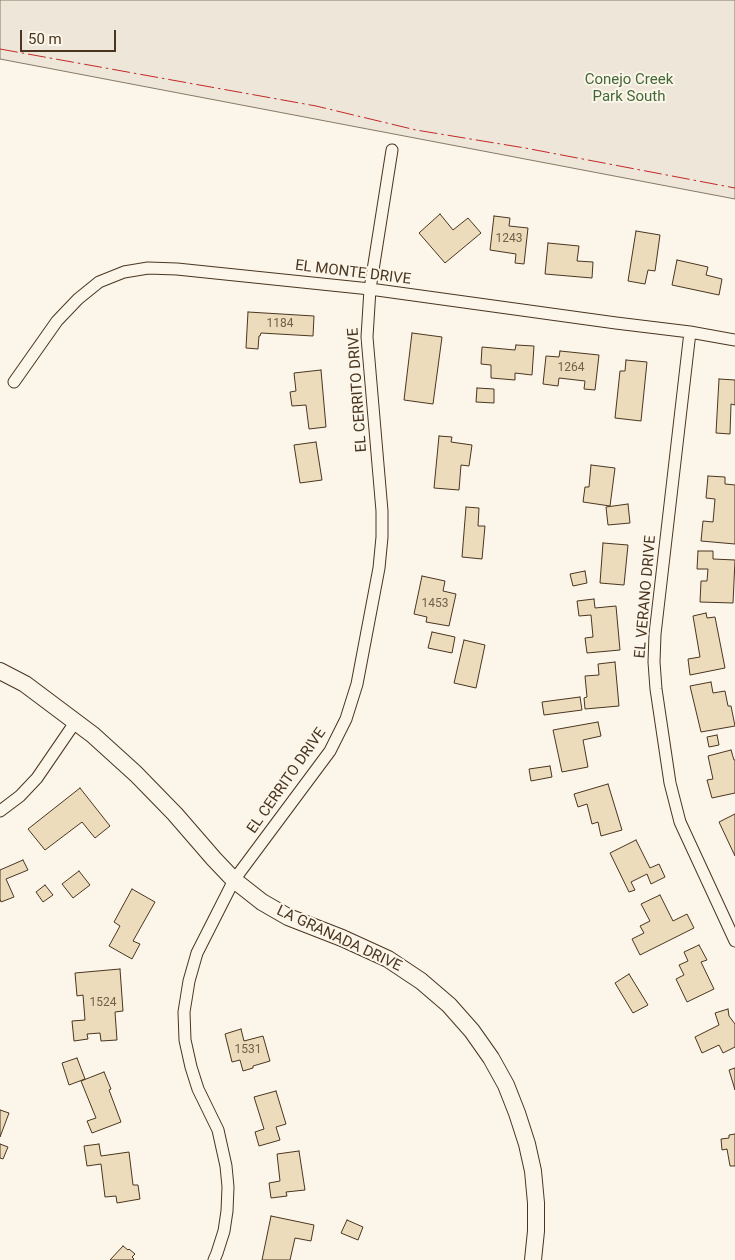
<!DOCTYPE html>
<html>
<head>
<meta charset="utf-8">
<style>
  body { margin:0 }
  #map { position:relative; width:735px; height:1260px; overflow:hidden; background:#fbf6e9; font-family:Roboto,sans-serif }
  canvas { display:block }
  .scale { position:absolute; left:20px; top:30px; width:96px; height:22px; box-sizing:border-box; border:2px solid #4a3520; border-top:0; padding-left:6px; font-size:15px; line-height:18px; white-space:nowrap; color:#4a3520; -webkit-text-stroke:4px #fbf6e9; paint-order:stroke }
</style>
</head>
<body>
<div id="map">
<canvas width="735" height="1260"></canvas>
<div class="scale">50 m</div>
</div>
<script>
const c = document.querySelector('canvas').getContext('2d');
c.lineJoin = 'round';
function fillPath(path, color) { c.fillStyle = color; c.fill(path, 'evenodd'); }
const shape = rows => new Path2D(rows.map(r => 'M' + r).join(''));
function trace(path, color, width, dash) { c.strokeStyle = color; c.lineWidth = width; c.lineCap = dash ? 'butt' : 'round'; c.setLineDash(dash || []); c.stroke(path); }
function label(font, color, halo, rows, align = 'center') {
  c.font = font + ' Roboto,sans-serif'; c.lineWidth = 4; c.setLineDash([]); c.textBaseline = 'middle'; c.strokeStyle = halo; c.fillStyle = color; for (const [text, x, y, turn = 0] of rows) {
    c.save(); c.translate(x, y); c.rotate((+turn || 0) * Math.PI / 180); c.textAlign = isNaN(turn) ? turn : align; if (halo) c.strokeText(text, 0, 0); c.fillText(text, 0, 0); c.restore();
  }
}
const green = shape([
  [0,0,735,0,735,199,0,59,0,0]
]);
fillPath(green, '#ede6d9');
trace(green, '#887966', 1);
const building = shape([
  [440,214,453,230,468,218,481,233,445,263,419,233,440,214],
  [494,216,510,218,509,226,528,228,524,264,515,263,516,254,490,250,494,216],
  [636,231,660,235,655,271,648,270,645,284,628,281,636,231],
  [548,243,579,246,577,261,593,262,592,278,545,274,548,243],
  [677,260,708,267,706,275,722,279,719,295,672,285,677,260],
  [248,312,314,316,313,336,261,333,260,336,259,336,258,349,246,348,248,312],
  [412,333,442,337,433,404,404,400,412,333],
  [516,345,534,346,532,375,515,373,515,380,491,378,491,365,481,364,482,347,515,350,516,345],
  [560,351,599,355,595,390,584,389,585,381,559,378,558,386,543,384,546,356,559,357,560,351],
  [626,360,647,362,641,421,615,418,620,371,625,371,626,360],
  [321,370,326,427,309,429,306,405,292,406,290,392,296,391,294,373,321,370],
  [719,379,735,380,735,405,731,404,730,434,716,433,719,379],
  [477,388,494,389,494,403,476,402,477,388],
  [439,436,452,437,451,442,472,445,469,466,461,465,459,490,434,488,439,436],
  [316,442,322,480,300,483,294,445,316,442],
  [591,465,615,468,610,506,583,502,585,487,589,487,591,465],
  [708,476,725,477,725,484,735,485,735,544,701,541,703,521,713,522,715,499,706,498,708,476],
  [628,504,630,523,608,525,606,507,628,504],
  [466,507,479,508,478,526,485,526,482,559,462,557,466,507],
  [603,543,628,545,624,585,600,583,603,543],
  [698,551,713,551,713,559,735,560,733,603,700,602,701,581,707,581,708,569,697,569,698,551],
  [585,571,587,583,573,586,570,574,585,571],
  [422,576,445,581,443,591,456,594,449,626,426,622,427,617,414,614,422,576],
  [594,599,595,608,616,606,620,650,587,653,585,638,593,637,591,615,579,616,577,601,594,599],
  [706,613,707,618,715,617,725,668,690,675,688,659,700,657,693,616,706,613],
  [432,632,455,637,452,653,428,648,432,632],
  [464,640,485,645,476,688,454,683,464,640],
  [615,662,619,706,585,709,584,698,587,697,585,676,599,675,598,664,615,662],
  [711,682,713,693,725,691,728,706,731,706,735,726,701,732,690,686,711,682],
  [580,697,582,710,544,715,542,702,580,697],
  [598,722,601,736,583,740,588,767,562,772,553,730,598,722],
  [717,735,719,745,709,747,707,737,717,735],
  [731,750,734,760,735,760,735,793,712,798,707,780,713,779,708,756,731,750],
  [550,766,552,777,531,781,529,769,550,766],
  [608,784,622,830,601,836,598,822,592,824,587,804,578,807,574,794,608,784],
  [80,788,110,826,95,838,82,822,45,850,28,829,80,788],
  [735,814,735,856,719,822,735,814],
  [636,840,650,868,659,864,665,877,651,884,647,874,631,882,635,890,629,892,610,853,636,840],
  [23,860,28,870,6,879,14,897,1,902,0,899,0,870,23,860],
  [79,871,90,885,73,898,62,884,79,871],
  [45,885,53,895,43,902,36,892,45,885],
  [132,889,155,902,133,941,140,944,132,959,109,946,120,926,114,922,132,889],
  [660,895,673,921,687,914,694,928,640,955,632,939,644,933,640,926,650,921,641,904,660,895],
  [699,945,707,960,701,962,714,989,687,1002,676,979,684,975,679,965,688,961,684,952,699,945],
  [120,969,123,1011,115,1012,117,1040,101,1041,100,1033,87,1034,88,1039,74,1041,72,1021,85,1020,83,995,77,996,75,973,120,969],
  [629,974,648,1005,633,1013,615,983,629,974],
  [728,1009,729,1016,735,1024,735,1047,723,1053,719,1045,702,1053,695,1037,719,1025,715,1013,728,1009],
  [241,1029,244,1041,263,1036,270,1061,253,1066,253,1068,243,1071,240,1060,232,1062,225,1034,241,1029],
  [77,1058,85,1079,69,1085,62,1063,77,1058],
  [735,1068,735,1090,729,1070,735,1068],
  [104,1072,111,1089,109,1090,121,1122,92,1133,87,1121,96,1118,81,1081,104,1072],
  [276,1091,286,1124,276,1127,280,1140,259,1146,255,1132,264,1129,254,1097,276,1091],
  [0,1110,9,1113,0,1137,0,1110],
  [735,1134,735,1166,730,1166,727,1149,722,1150,721,1139,729,1138,729,1135,735,1134],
  [0,1144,8,1147,3,1159,0,1158,0,1144],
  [99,1144,101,1156,129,1152,133,1185,138,1185,140,1199,117,1203,116,1196,105,1197,101,1164,87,1166,84,1146,99,1144],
  [299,1151,305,1190,286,1192,287,1196,271,1198,269,1183,280,1181,277,1154,299,1151],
  [271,1216,314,1225,311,1241,295,1238,290,1260,262,1260,271,1216],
  [347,1220,363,1227,358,1240,341,1233,347,1220],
  [123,1246,128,1250,129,1249,135,1254,132,1257,134,1259,133,1260,110,1260,123,1246]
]);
fillPath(building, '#ecdcbc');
trace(building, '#4a3520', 1);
const street = shape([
  [690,332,655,634,654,662,656,689,670,783,680,822,735,941],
  [14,382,57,321,78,299,99,282,124,272,148,268,177,269,370,289,616,323,690,332,735,340],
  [0,811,20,796,37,778,76,721],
  [214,1260,217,1253,224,1231,227,1211,228,1187,226,1166,218,1130,198,1089,191,1067,185,1040,184,1012,189,981,197,953,234,880,330,751,346,719,357,684,379,568,382,537,382,511,367,337,370,289,392,150]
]);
const secondary = shape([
  [0,671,25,684,93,735,136,774,175,814,214,859,234,880,262,902,288,917,342,938,388,959,421,981,449,1005,472,1031,491,1058,506,1085,517,1113,527,1144,533,1171,536,1203,536,1231,533,1260]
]);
trace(street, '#4a3520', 13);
trace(secondary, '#4a3520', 18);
trace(street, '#fbf6e9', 11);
trace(secondary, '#fbf6e9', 16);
trace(shape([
  [0,49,316,106,416,130,525,148,735,188]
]), '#c62828', 1, [18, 4, 2.5, 4]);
label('12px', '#725f47', null, [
  ["1243",509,239],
  ["1184",280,324],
  ["1264",571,368],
  ["1453",435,604],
  ["1524",103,1003],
  ["1531",248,1050]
]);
label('15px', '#436837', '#fbf6e9', [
  ["Conejo Creek",629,80],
  ["Park South",629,97]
]);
label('15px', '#4a3520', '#fbf6e9', [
  ["EL MONTE DRIVE",353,273,7],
  ["EL CERRITO DRIVE",358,390,-94],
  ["EL VERANO DRIVE",646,597,-85],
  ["EL CERRITO DRIVE",287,781,-55],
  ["LA GRANADA DRIVE",339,939,25]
]);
</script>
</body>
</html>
